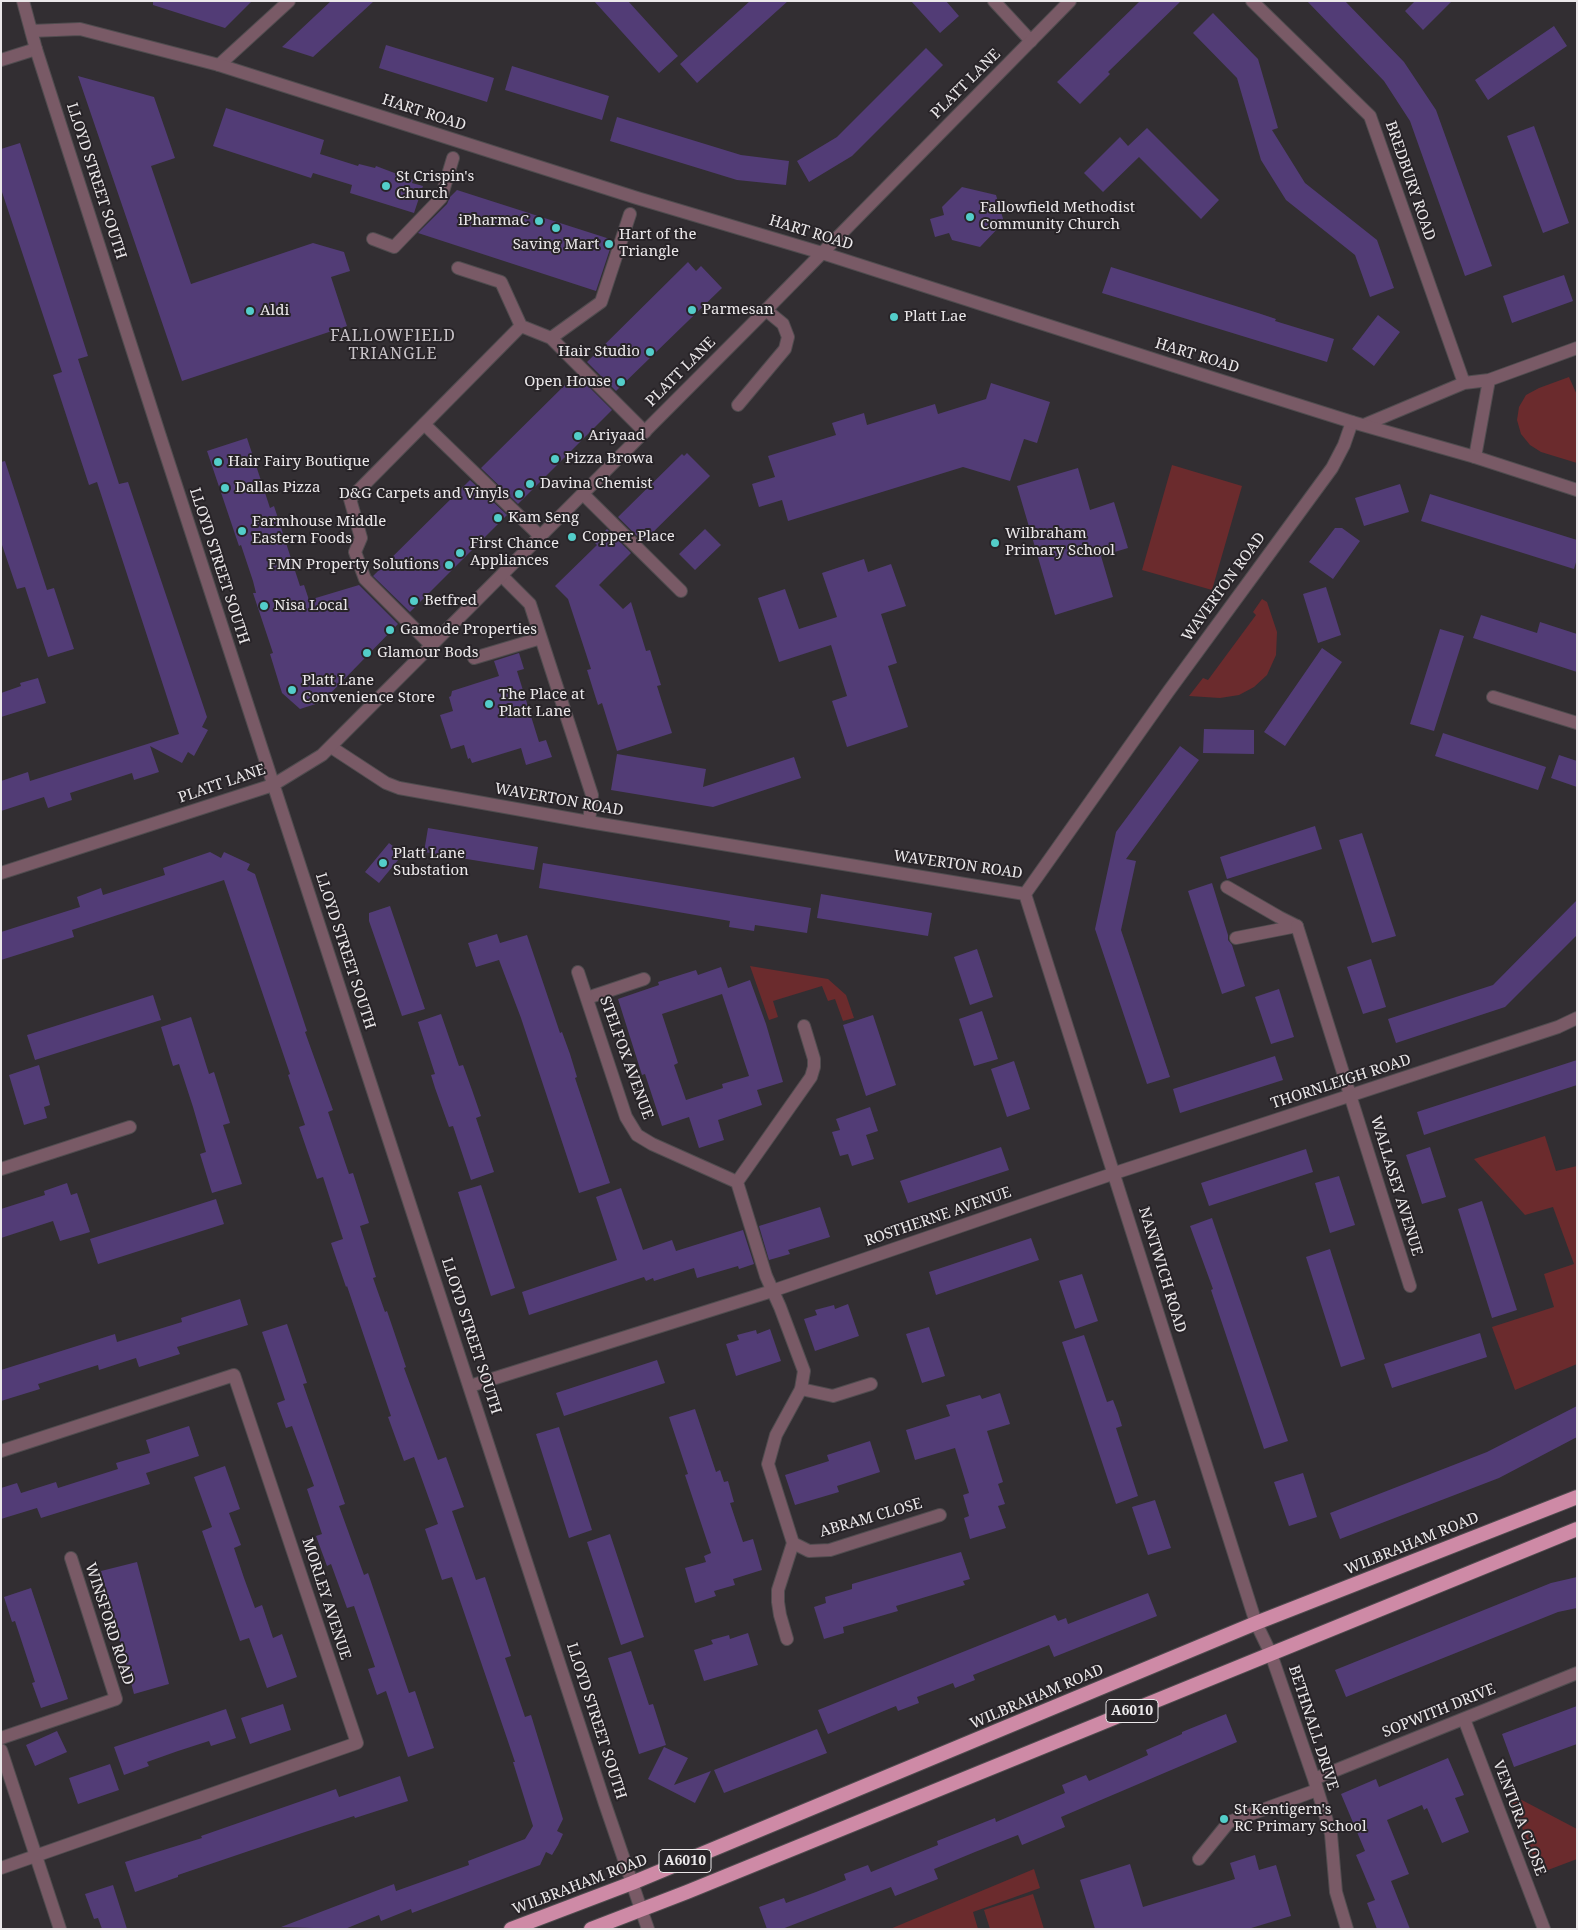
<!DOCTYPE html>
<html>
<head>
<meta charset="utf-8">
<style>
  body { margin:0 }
  #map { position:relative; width:1578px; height:1930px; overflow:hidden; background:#322e32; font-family:"Noto Serif",serif }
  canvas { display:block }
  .frame { position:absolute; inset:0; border:2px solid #ebe8ea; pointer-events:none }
</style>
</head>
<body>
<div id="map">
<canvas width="1578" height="1930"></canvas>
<div class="frame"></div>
</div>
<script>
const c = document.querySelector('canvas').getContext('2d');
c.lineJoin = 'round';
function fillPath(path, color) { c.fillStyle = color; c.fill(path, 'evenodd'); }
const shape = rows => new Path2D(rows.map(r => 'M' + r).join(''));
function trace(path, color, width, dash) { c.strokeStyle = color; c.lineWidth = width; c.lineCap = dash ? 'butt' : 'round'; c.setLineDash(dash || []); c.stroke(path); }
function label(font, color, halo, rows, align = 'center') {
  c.font = font + ' "Noto Serif",serif'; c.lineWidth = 4; c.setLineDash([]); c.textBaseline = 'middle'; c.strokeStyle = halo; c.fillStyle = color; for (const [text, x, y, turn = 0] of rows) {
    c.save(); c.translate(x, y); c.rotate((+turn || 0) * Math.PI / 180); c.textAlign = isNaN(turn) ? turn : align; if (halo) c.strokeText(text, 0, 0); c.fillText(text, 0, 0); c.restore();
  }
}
fillPath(shape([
  [1569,377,1577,395,1577,463,1541,452,1530,445,1521,434,1517,420,1519,407,1526,395,1539,388],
  [1172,465,1242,486,1212,590,1142,570],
  [1262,599,1267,602,1277,632,1276,655,1267,675,1254,687,1239,695,1220,698,1189,696,1203,678,1208,680,1256,615,1253,612],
  [750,966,828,979,846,995,854,1018,843,1021,835,999,828,1001,822,986,773,1001,778,1017,769,1020],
  [1545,1136,1556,1171,1577,1166,1577,1364,1515,1390,1492,1327,1554,1307,1544,1274,1574,1264,1553,1207,1525,1215,1474,1159],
  [1518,1798,1577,1829,1577,1859,1540,1873,1511,1800],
  [1034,1869,1040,1888,973,1912,978,1929,890,1929],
  [1033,1894,1044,1929,990,1929,984,1910]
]), '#6b2b2d');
fillPath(shape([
  [153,1,252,1,225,28,153,5],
  [331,1,374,1,313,57,282,47],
  [594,1,628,1,678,56,659,73],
  [750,1,788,1,697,83,680,64],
  [911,1,946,1,959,16,940,33],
  [1140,1,1181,1,1108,72,1110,74,1080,104,1057,82],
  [1307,1,1345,1,1404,62,1436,110,1492,266,1465,276,1410,121,1384,81],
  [1415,1,1452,1,1423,30,1405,11],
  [1213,13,1258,59,1278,128,1272,130,1305,183,1377,240,1394,288,1370,297,1355,255,1286,200,1261,160,1237,78,1193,33],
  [1554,26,1567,46,1488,100,1475,80],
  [386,45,494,78,487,102,379,68],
  [926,48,943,65,852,156,809,182,797,161,837,137],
  [512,66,609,96,602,120,505,90],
  [78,76,154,97,175,158,151,166,191,284,313,243,344,252,350,271,331,277,347,326,182,381],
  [226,108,324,140,320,154,358,166,359,164,375,168,376,166,413,180,412,183,423,186,414,213,350,193,352,185,313,173,311,178,213,146],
  [617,117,741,155,789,161,786,185,737,180,610,141],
  [1534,126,1569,223,1543,233,1507,136],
  [1147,128,1219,200,1201,219,1139,157,1103,192,1084,173,1120,137,1128,146],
  [20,143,88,356,78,359,119,484,128,482,207,717,202,727,208,730,194,756,188,752,182,763,150,746,159,772,134,780,132,773,70,793,72,800,48,808,44,797,1,811,1,781,28,772,30,781,179,734,97,482,89,485,53,375,62,372,1,189,1,149],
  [962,187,996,195,1004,222,980,247,952,240,949,233,935,237,930,219,944,215,942,207],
  [457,190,613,240,596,291,418,233,447,204,450,197],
  [688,262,696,271,701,266,722,288,616,391,587,362],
  [1111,267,1258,313,1276,319,1275,321,1334,339,1327,362,1102,293],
  [1564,275,1573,301,1512,323,1503,296],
  [1378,315,1400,332,1374,366,1352,349],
  [576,374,612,410,518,504,481,468],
  [991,383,1050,402,1037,443,1024,439,1010,481,963,467,788,521,782,500,759,507,752,484,775,477,768,456,836,435,832,423,864,413,867,425,935,404,938,414,986,399],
  [247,438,270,508,274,506,300,586,304,585,309,600,359,585,398,624,322,702,300,709,282,693,270,654,273,653,253,593,256,593,253,581,241,545,239,546,207,451],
  [687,453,710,476,643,542,618,517,682,454,684,456],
  [5,461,47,590,54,588,74,649,48,657,25,587,17,589,1,542,1,462],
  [1078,468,1090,510,1114,502,1128,548,1101,556,1113,597,1055,615,1017,486],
  [470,480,507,515,410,612,373,576],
  [1400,484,1409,512,1364,526,1355,498],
  [1430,494,1577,540,1577,559,1574,569,1421,521],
  [1335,528,1342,528,1360,541,1333,579,1309,562],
  [607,529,631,553,599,585,623,609,631,602,646,651,650,650,661,685,657,686,672,733,617,751,602,703,598,705,587,670,591,669,568,599,555,586,597,545,594,542],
  [705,529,721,545,695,570,679,554],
  [864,559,868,572,891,564,906,606,881,614,897,663,888,666,908,727,847,747,832,701,847,696,831,645,779,662,758,598,785,589,799,629,837,617,822,573],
  [1326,587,1341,635,1318,643,1303,594],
  [1481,615,1537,633,1540,622,1577,634,1577,672,1473,638],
  [1440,629,1464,636,1434,731,1410,724],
  [1322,648,1342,662,1285,746,1264,732],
  [519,653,524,669,517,671,539,742,546,740,552,757,526,765,521,748,472,763,470,758,468,759,464,745,451,749,440,715,453,711,449,697,451,696,452,691,499,676,494,661],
  [38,678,46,703,1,717,1,693,21,686,20,683],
  [1204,729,1254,730,1254,754,1203,753],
  [1443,733,1546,767,1538,790,1435,756],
  [1180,746,1199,760,1126,859,1136,861,1121,930,1170,1077,1147,1084,1095,929,1116,832],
  [617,754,706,769,703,787,794,757,801,778,713,807,611,790],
  [1559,755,1577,761,1577,787,1551,778],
  [1315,826,1322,849,1227,879,1220,857],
  [428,828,538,847,534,870,424,852],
  [1362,833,1396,936,1372,943,1339,840],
  [389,843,403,854,379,883,365,872],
  [210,852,221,858,224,852,250,864,247,870,255,874,307,1031,305,1032,333,1110,328,1112,349,1174,353,1173,369,1223,360,1226,376,1277,373,1278,385,1312,387,1311,406,1367,404,1368,438,1460,446,1457,464,1507,452,1511,476,1580,485,1577,511,1656,505,1658,525,1717,531,1715,563,1819,557,1831,563,1834,558,1845,552,1855,546,1852,540,1865,412,1913,411,1909,381,1921,379,1915,345,1929,281,1927,394,1884,396,1891,469,1865,468,1861,525,1839,533,1826,513,1762,515,1762,452,1577,442,1580,425,1529,438,1524,414,1457,404,1461,388,1417,391,1416,347,1286,346,1287,331,1243,343,1239,323,1177,317,1179,299,1127,305,1125,288,1075,290,1074,224,880,72,930,74,937,1,960,1,932,80,907,77,897,101,888,103,895,165,875,163,868],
  [543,863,811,908,807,933,755,925,754,931,729,927,730,921,539,888],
  [1212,883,1228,935,1228,940,1232,945,1245,986,1222,994,1188,891],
  [821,894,932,913,928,936,817,918],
  [1577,900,1577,935,1505,1007,1396,1043,1388,1019,1493,985],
  [390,906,425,1009,402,1016,369,921,369,913],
  [497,934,500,943,527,935,557,1024,560,1033,562,1032,570,1054,577,1077,575,1078,610,1183,579,1193,521,1018,499,960,476,967,468,943],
  [977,949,993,997,970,1005,954,957],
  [1371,959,1386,1007,1363,1014,1347,967],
  [721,967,728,988,750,980,766,1024,783,1082,757,1090,762,1105,718,1120,724,1140,699,1148,689,1117,662,1126,645,1074,642,1075,618,999,659,985,658,982,696,970,698,975],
  [722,994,749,1076,722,1084,723,1088,686,1100,674,1065,678,1063,662,1014],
  [1279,989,1294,1037,1271,1044,1255,997],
  [153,995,161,1020,35,1060,27,1035],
  [982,1011,998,1059,974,1066,959,1019],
  [441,1014,459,1066,463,1065,472,1090,481,1116,476,1118,494,1172,471,1180,453,1126,449,1127,435,1088,431,1075,435,1074,418,1022],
  [873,1015,896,1085,866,1096,843,1025],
  [191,1017,209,1074,214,1072,230,1123,223,1125,242,1184,212,1193,200,1154,206,1152,193,1107,179,1064,173,1066,161,1027],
  [1275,1056,1283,1080,1180,1113,1173,1089],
  [1577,1060,1577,1085,1424,1135,1417,1112],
  [1014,1061,1030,1109,1007,1117,991,1069],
  [39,1065,50,1105,44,1107,47,1118,24,1125,9,1075],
  [870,1107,878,1131,866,1135,874,1159,852,1166,848,1154,840,1156,832,1132,840,1130,836,1119],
  [1001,1147,1009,1170,908,1203,900,1181],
  [1430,1147,1446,1197,1422,1204,1406,1155],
  [1306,1149,1313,1172,1209,1206,1201,1183],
  [1339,1176,1355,1225,1330,1233,1315,1183],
  [67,1183,71,1195,77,1193,90,1232,60,1241,53,1221,1,1238,1,1209,45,1195,44,1191],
  [481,1185,515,1288,491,1296,458,1192],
  [621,1188,643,1250,672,1240,676,1251,743,1230,754,1264,739,1269,738,1266,697,1278,694,1268,654,1281,653,1278,646,1281,644,1277,529,1315,522,1292,617,1260,596,1197],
  [216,1199,224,1224,98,1264,90,1239],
  [1482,1201,1517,1310,1492,1318,1458,1209],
  [820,1207,830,1237,788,1250,790,1254,769,1260,759,1226],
  [1212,1218,1288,1441,1264,1449,1211,1290,1213,1289,1190,1226],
  [1031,1238,1039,1260,936,1295,929,1272],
  [1330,1249,1365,1359,1341,1367,1306,1257],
  [1082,1274,1098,1321,1075,1329,1059,1281],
  [240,1299,248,1325,177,1347,180,1354,139,1367,136,1358,99,1370,98,1365,38,1384,40,1389,1,1401,1,1370,115,1334,117,1342,182,1322,181,1318],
  [848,1304,859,1336,815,1351,804,1319,817,1315,815,1310,834,1305,835,1309],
  [287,1324,307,1383,303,1384,345,1504,339,1506,364,1575,368,1573,409,1693,415,1691,434,1748,408,1757,386,1691,377,1695,368,1669,375,1667,354,1606,347,1608,331,1564,327,1566,316,1536,322,1534,307,1489,314,1486,292,1426,286,1428,277,1403,285,1400,262,1332],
  [929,1327,945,1376,922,1383,906,1334],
  [770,1329,781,1361,736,1376,726,1344,739,1340,737,1335,756,1330,757,1334],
  [1480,1333,1487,1357,1392,1388,1384,1364],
  [1084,1335,1107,1402,1113,1400,1118,1413,1122,1426,1116,1428,1138,1496,1116,1504,1062,1342],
  [657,1360,665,1383,564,1416,556,1393],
  [1000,1393,1010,1424,987,1431,1003,1482,998,1484,1005,1504,998,1506,1006,1528,970,1539,964,1518,969,1516,963,1495,969,1493,955,1448,915,1460,906,1430,950,1416,946,1405,980,1395,982,1399],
  [1577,1406,1577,1437,1499,1478,1340,1539,1330,1513,1487,1452],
  [695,1409,716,1472,720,1470,724,1482,728,1481,734,1502,730,1503,743,1542,753,1539,762,1570,733,1579,735,1585,714,1591,716,1596,695,1603,685,1568,706,1562,704,1556,711,1553,685,1475,688,1474,669,1417],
  [189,1426,199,1456,146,1473,150,1484,41,1518,37,1508,1,1519,1,1488,17,1483,21,1493,56,1482,58,1488,118,1469,116,1463,150,1453,146,1440],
  [559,1427,592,1530,569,1538,536,1434],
  [870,1441,880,1472,837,1486,839,1492,795,1505,785,1475,829,1461,827,1455],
  [225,1466,240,1509,229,1513,241,1545,234,1548,244,1578,255,1608,262,1605,273,1638,282,1634,297,1677,267,1688,249,1638,240,1641,202,1531,212,1527,194,1477],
  [1303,1473,1317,1517,1289,1526,1274,1482],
  [1155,1500,1171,1548,1148,1555,1132,1507],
  [610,1534,644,1637,621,1645,587,1542],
  [961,1552,970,1579,963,1581,965,1585,896,1606,898,1611,843,1627,844,1633,824,1639,814,1607,826,1603,825,1597,852,1589,852,1584],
  [137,1562,169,1684,134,1694,101,1571],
  [1577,1577,1577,1608,1558,1612,1346,1697,1335,1670,1551,1583],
  [31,1588,68,1699,41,1708,32,1683,35,1682,15,1621,12,1622,4,1597],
  [1148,1593,1157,1616,1054,1657,1049,1645,973,1675,975,1680,955,1688,953,1683,917,1697,919,1703,898,1711,896,1706,828,1734,818,1710,1055,1615,1058,1621,1066,1618,1068,1624],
  [748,1633,758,1665,704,1681,694,1650,713,1644,711,1640,729,1635,730,1639],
  [631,1651,649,1705,653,1704,666,1745,639,1754,608,1658],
  [283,1704,291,1730,250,1744,241,1718],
  [1577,1706,1577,1744,1514,1767,1502,1734],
  [226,1709,236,1738,211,1746,209,1741,178,1751,147,1762,149,1766,124,1775,114,1747],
  [1226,1714,1237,1742,1061,1817,1065,1827,1022,1845,1018,1835,975,1852,934,1869,938,1879,895,1896,891,1887,782,1929,767,1929,759,1907,784,1898,786,1903,816,1892,846,1880,844,1874,868,1865,871,1872,938,1845,937,1841,995,1818,996,1822,1065,1793,1062,1785,1086,1775,1089,1781,1119,1768,1148,1755,1146,1750,1182,1734,1182,1732],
  [817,1729,827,1753,724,1793,714,1770],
  [57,1731,67,1752,35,1766,26,1745],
  [664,1747,688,1758,674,1785,711,1771,695,1803,648,1779],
  [1448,1758,1464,1795,1455,1798,1469,1832,1442,1843,1427,1808,1424,1810,1422,1805,1387,1820,1409,1874,1391,1881,1410,1929,1377,1929,1367,1903,1375,1900,1356,1855,1365,1851,1341,1794,1376,1779,1379,1787],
  [110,1764,119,1790,78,1804,69,1778],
  [400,1776,408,1801,355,1818,354,1816,302,1833,178,1875,178,1877,135,1892,125,1862,202,1838,201,1836,336,1789,339,1797],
  [1255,1855,1259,1870,1276,1865,1291,1916,1248,1929,1095,1929,1080,1880,1130,1864,1143,1907,1235,1879,1230,1863],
  [113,1885,127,1929,102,1929,98,1918,94,1919,85,1894]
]), '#523c76');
const service = shape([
  [373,239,394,247,441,198,453,158],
  [458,268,501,282,521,326,551,338,645,432],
  [551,338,601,302,630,214],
  [738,405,785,349,788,337,783,324,766,310],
  [424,424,541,537],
  [502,576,530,604,592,795,589,822],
  [432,646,365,579,355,552,361,538,350,499,521,326],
  [474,658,541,638],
  [1227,887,1279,917,1297,926],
  [1236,938,1297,926],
  [587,998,644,979],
  [801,1389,833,1396,871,1384],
  [1,1738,116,1699,71,1558],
  [1199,1859,1229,1822,1317,1790]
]);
const minor = shape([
  [994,1,1031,41],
  [1252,1,1370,116,1464,383],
  [1,60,36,49],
  [219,65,289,1],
  [1364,425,1464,383,1489,380,1577,348],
  [1475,457,1489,380],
  [583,494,681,591],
  [1493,697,1577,723],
  [331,747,386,783,399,788,589,822,1025,894],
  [1025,894,1256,1623,1271,1654,1314,1779,1331,1834,1336,1892,1347,1929],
  [1025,894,1168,692,1332,468,1344,445,1352,422],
  [1297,926,1410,1286],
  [578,972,626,1117,637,1135,652,1144,737,1182],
  [1,1169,130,1127],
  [470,1386,772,1291,1115,1173,1558,1027,1577,1018],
  [1,1451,234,1375,357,1743,1,1868],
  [793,1543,768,1464,776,1435,801,1389,804,1371,780,1307,766,1276,737,1182,811,1077,814,1067,814,1059,804,1026],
  [787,1639,780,1615,778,1602,778,1590,793,1543,809,1551,830,1550,940,1515],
  [1464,1719,1544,1929],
  [1,1750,60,1929],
  [1314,1779,1577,1673],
  [641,1909,648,1929]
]);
const tertiary = shape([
  [23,1,36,49,159,433,605,1804,641,1909],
  [31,31,80,29,219,65,637,198,822,253,1165,363,1352,422,1475,457,1577,490],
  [1,873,273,785,322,755,766,310,1070,1]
]);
const trunk = shape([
  [511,1929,632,1883,1256,1623,1577,1497],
  [591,1929,687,1892,1577,1529]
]);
trace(service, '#504c4f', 14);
trace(minor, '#504c4f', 14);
trace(tertiary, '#504c4f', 14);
trace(trunk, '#504c4f', 16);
trace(service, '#795a66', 12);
trace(minor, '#795a66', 12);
trace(tertiary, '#795a66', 12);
trace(trunk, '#ce8aa6', 14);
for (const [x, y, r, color] of [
  [386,186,5,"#53cdc9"],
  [970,217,5,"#53cdc9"],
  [539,221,5,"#53cdc9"],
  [556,228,5,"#53cdc9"],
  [609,244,5,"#53cdc9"],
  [692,310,5,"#53cdc9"],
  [250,311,5,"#53cdc9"],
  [894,317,5,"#53cdc9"],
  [650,352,5,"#53cdc9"],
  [621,382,5,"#53cdc9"],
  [578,436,5,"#53cdc9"],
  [555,459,5,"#53cdc9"],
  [218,462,5,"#53cdc9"],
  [530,484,5,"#53cdc9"],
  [225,488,5,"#53cdc9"],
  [519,494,5,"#53cdc9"],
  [498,518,5,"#53cdc9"],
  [242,531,5,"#53cdc9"],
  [572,537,5,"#53cdc9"],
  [995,543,5,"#53cdc9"],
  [460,553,5,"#53cdc9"],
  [449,565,5,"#53cdc9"],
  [414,601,5,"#53cdc9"],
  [264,606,5,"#53cdc9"],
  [390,630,5,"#53cdc9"],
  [367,653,5,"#53cdc9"],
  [292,690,5,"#53cdc9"],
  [489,704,5,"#53cdc9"],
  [383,863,5,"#53cdc9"],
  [1224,1819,5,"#53cdc9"]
]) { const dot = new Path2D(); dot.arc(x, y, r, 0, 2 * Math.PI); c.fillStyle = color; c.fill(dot); trace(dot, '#282428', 2); }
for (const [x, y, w] of [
  [1132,1711,52],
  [685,1861,52]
]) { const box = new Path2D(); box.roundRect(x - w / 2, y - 11.5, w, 23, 4); c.fillStyle = '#282428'; c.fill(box); trace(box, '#ebe8ea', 1); }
label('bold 14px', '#ebe8ea', null, [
  ["A6010",1132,1711],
  ["A6010",685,1861]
]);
label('15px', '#ebe8ea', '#282428', [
  ["PLATT LANE",966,84,-45],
  ["HART ROAD",424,113,18],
  ["LLOYD STREET SOUTH",96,181,72],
  ["BREDBURY ROAD",1410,181,71],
  ["HART ROAD",811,233,17],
  ["HART ROAD",1197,356,17],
  ["PLATT LANE",681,372,-45],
  ["LLOYD STREET SOUTH",219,566,72],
  ["WAVERTON ROAD",1224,587,-54],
  ["PLATT LANE",222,784,-19],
  ["WAVERTON ROAD",559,800,10],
  ["WAVERTON ROAD",958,865,8],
  ["LLOYD STREET SOUTH",345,951,72],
  ["STELFOX AVENUE",626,1058,70],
  ["THORNLEIGH ROAD",1341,1082,-18],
  ["WALLASEY AVENUE",1396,1186,73],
  ["ROSTHERNE AVENUE",938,1217,-19],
  ["NANTWICH ROAD",1162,1270,73],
  ["LLOYD STREET SOUTH",471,1336,72],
  ["ABRAM CLOSE",871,1518,-16],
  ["WILBRAHAM ROAD",1412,1544,-22],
  ["MORLEY AVENUE",326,1599,72],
  ["WINSFORD ROAD",109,1624,72],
  ["WILBRAHAM ROAD",1037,1697,-23],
  ["SOPWITH DRIVE",1439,1711,-22],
  ["LLOYD STREET SOUTH",596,1721,72],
  ["BETHNALL DRIVE",1313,1728,72],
  ["VENTURA CLOSE",1519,1818,69],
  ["WILBRAHAM ROAD",580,1885,-21]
]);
label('15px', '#ebe8ea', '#282428', [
  ["St Crispin's",396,177],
  ["Church",396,194],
  ["Fallowfield Methodist",980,208],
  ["Community Church",980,225],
  ["iPharmaC",529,221,"right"],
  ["Hart of the",619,235],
  ["Triangle",619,252],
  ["Saving Mart",556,245,"center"],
  ["Parmesan",702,310],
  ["Aldi",260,311],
  ["Platt Lae",904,317],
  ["Hair Studio",640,352,"right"],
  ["Open House",611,382,"right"],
  ["Ariyaad",588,436],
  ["Pizza Browa",565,459],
  ["Hair Fairy Boutique",228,462],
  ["Davina Chemist",540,484],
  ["Dallas Pizza",235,488],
  ["D&G Carpets and Vinyls",509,494,"right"],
  ["Kam Seng",508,518],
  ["Farmhouse Middle",252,522],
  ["Eastern Foods",252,539],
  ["Wilbraham",1005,534],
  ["Primary School",1005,551],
  ["Copper Place",582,537],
  ["First Chance",470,544],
  ["Appliances",470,561],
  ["FMN Property Solutions",439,565,"right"],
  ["Betfred",424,601],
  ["Nisa Local",274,606],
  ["Gamode Properties",400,630],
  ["Glamour Bods",377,653],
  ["Platt Lane",302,681],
  ["Convenience Store",302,698],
  ["The Place at",499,695],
  ["Platt Lane",499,712],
  ["Platt Lane",393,854],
  ["Substation",393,871],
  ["St Kentigern's",1234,1810],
  ["RC Primary School",1234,1827]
], 'left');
c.letterSpacing = '1px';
label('16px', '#c7c2c7', '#282428', [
  ["FALLOWFIELD",393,336],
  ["TRIANGLE",393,354]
]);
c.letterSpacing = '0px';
</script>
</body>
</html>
